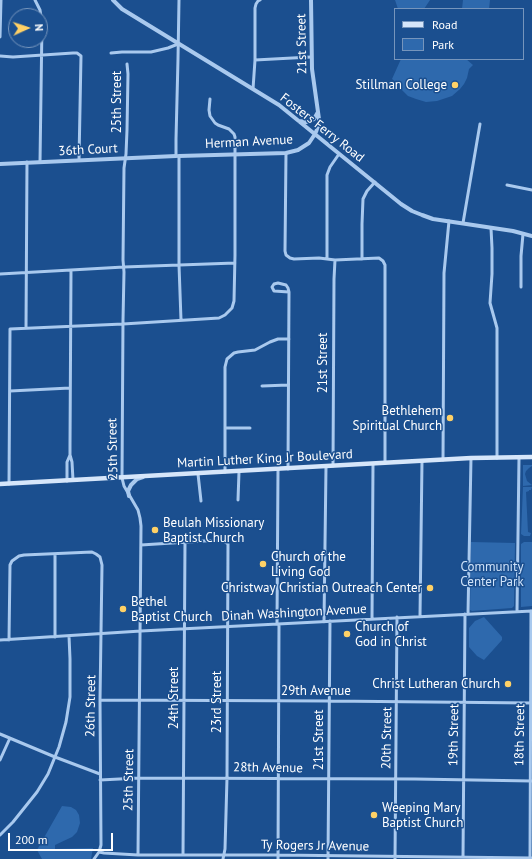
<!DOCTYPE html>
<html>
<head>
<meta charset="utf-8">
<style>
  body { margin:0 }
  #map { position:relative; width:532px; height:859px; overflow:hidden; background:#1b4f8f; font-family:"PT Sans",sans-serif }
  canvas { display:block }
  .legend { position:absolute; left:394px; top:8px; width:130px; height:52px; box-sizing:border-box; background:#1b4f8f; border:1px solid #7695bc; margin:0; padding:5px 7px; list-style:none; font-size:12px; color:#fff }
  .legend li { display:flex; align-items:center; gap:8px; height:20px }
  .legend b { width:20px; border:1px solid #7695bc }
  .north { position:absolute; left:8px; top:8px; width:40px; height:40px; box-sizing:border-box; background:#1b4f8f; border:1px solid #7695bc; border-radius:50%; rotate:87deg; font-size:11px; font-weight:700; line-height:16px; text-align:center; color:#fff }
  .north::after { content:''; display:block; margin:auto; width:14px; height:18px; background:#ffd166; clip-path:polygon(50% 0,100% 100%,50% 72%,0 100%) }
  .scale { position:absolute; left:8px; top:833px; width:105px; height:18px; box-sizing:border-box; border:2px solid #fff; border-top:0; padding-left:5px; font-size:12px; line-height:14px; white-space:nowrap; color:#fff; -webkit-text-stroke:3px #1b4f8f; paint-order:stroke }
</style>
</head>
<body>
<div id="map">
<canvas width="532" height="859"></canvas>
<ul class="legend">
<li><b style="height:5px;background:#d6e6fa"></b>Road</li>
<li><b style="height:11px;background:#2e69ad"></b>Park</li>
</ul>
<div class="north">N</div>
<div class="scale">200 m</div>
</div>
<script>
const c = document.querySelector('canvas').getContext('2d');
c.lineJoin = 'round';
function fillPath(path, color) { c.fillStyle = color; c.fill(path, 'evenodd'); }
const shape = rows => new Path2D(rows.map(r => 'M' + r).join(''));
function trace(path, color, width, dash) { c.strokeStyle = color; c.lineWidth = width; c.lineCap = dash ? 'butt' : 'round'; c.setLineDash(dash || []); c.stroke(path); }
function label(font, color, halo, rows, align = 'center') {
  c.font = font + ' "PT Sans",sans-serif'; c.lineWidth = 3; c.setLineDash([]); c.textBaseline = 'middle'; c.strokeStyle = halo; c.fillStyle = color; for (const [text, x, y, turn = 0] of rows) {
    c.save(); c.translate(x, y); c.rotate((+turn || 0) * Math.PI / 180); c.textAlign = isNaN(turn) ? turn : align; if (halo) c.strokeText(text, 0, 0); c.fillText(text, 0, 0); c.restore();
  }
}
fillPath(shape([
  [395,0,430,0,424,9,398,9],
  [463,0,490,0,489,9,462,9],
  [401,59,466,59,473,65,469,69,467,78,464,84,460,89,452,96,437,101,426,102,416,99,408,96,399,87,396,82,392,79],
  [523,465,532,465,532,466,529,468,526,471,525,474,527,481,532,485,523,486],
  [523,487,532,487,531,490,529,490,529,491,526,492,528,532,531,533,530,536,524,536,521,534],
  [471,542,515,543,514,606,512,608,472,611,470,610],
  [524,542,532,542,532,606,521,607,521,544],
  [484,617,502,637,502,640,484,660,477,656,469,647,469,628,475,621],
  [62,806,71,807,76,810,79,815,80,823,77,832,72,837,55,845,55,849,93,848,91,859,42,859,37,850]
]), '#2e69ad');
trace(shape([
  [35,0,40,10,42,23,40,162],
  [179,0,178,59,176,139,176,156,179,156,179,265,181,320],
  [0,37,1,0],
  [111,53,122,52,151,52,168,48,178,44],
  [0,56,13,57,73,53,77,53,81,56,79,160],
  [255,60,311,57],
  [127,64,128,74,127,130,126,154,124,168,123,260,124,272,123,320,122,478,124,486,138,510,140,518,141,526,138,855],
  [253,89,255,60,255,8,256,4,258,1,260,0],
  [286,153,285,251,286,255,290,258,294,259,319,258,335,260,379,258,383,261,385,265,385,463],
  [507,185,532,190],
  [463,223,480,124],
  [491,228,492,248,492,274,490,303,497,328,497,458],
  [327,259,327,175,330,167,339,154],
  [362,259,362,224,363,199,367,191,375,182],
  [71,270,70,445,70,455,72,462,73,480],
  [0,274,124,267,235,263],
  [278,283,286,285,288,288,289,292,274,291,272,287,274,284,278,283],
  [521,287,521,256,523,234],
  [26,328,27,162],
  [262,386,288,385],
  [10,391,70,388],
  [225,428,250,428],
  [443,460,444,273,449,221],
  [333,466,334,279,335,260],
  [288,469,289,292],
  [225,472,225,367,227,359,234,353,238,352,255,350,270,342,278,339,289,339],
  [198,474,201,501],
  [67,481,67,462,70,455],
  [9,484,10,329,123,324,219,318,225,315,232,308,234,301,235,255,235,137,234,134,229,129,218,125,215,123,210,116,209,110,210,99],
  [238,500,239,472],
  [141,545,219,540,224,541,228,544,227,778,225,849,223,859],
  [517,611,519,458],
  [468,614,471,458],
  [420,616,422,461],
  [372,619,373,464],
  [324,622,326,467],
  [277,624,278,470],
  [55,637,55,554],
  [0,640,141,631,532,611],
  [9,640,10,565,12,561,19,556,24,555,92,552,96,554,100,557,102,565,100,700,101,845,99,852,94,859],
  [100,700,329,701,532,703],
  [0,734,55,757,100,774],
  [0,760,10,738],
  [100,780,139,778,415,779,532,781],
  [0,835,13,822,37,792,48,774,59,747,66,722,70,697,70,659,69,636],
  [99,852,104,853,138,855,278,855,532,858],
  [183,855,185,542],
  [463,857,465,614],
  [278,859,279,624],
  [328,859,330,621],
  [395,859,397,617],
  [530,859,531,611]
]), '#a9c9ee', 3);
trace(shape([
  [113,0,122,9,279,105,401,204,412,211,422,215,433,219,513,231,532,236],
  [299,121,307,122,311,120,314,119,318,112],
  [179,156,286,153,298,150,309,143,315,134,319,125,319,119,312,69,311,0],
  [0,164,176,156],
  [129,496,128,491,131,485,137,479,143,477]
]), '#a9c9ee', 4);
trace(shape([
  [0,484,471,458,532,457]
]), '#d6e6fa', 4.5);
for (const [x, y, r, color] of [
  [455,85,4,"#ffd166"],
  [450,418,4,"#ffd166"],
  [155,530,4,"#ffd166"],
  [263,564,4,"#ffd166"],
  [430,588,4,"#ffd166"],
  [123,609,4,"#ffd166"],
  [347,634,4,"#ffd166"],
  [508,684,4,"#ffd166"],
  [374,815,4,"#ffd166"]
]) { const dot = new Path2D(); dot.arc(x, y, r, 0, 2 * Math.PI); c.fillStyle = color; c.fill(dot); trace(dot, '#1b4f8f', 1.5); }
label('13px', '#fff', '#1b4f8f', [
  ["21st Street",302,44,-91],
  ["25th Street",117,102,-90],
  ["Fosters Ferry Road",322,128,38],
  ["Herman Avenue",249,142,-3],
  ["36th Court",88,150,-3],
  ["21st Street",323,363,-90],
  ["25th Street",113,449,-91],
  ["Martin Luther King Jr Boulevard",265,459,-3],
  ["Dinah Washington Avenue",294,613,-3],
  ["29th Avenue",316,691],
  ["24th Street",174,698,-90],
  ["23rd Street",217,702,-90],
  ["26th Street",91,706,-89],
  ["19th Street",454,735,-89],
  ["18th Street",520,735,-89],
  ["20th Street",387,738,-89],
  ["21st Street",319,740,-90],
  ["28th Avenue",268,768,1],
  ["25th Street",129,780,-89],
  ["Ty Rogers Jr Avenue",315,846,1]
]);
label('13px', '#fff', '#1b4f8f', [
  ["Stillman College",447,85,"right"],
  ["Bethlehem",442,411,"right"],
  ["Spiritual Church",442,426,"right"],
  ["Beulah Missionary",163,523],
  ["Baptist Church",163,538],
  ["Church of the",271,557],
  ["Living God",271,572],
  ["Christway Christian Outreach Center",422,588,"right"],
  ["Bethel",131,602],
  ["Baptist Church",131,617],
  ["Church of",355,627],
  ["God in Christ",355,642],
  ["Christ Lutheran Church",500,684,"right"],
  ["Weeping Mary",382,808],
  ["Baptist Church",382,823]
], 'left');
label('13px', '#cfe3fa', '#1b4f8f', [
  ["Community",492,567],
  ["Center Park",492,582]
]);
</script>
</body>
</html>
